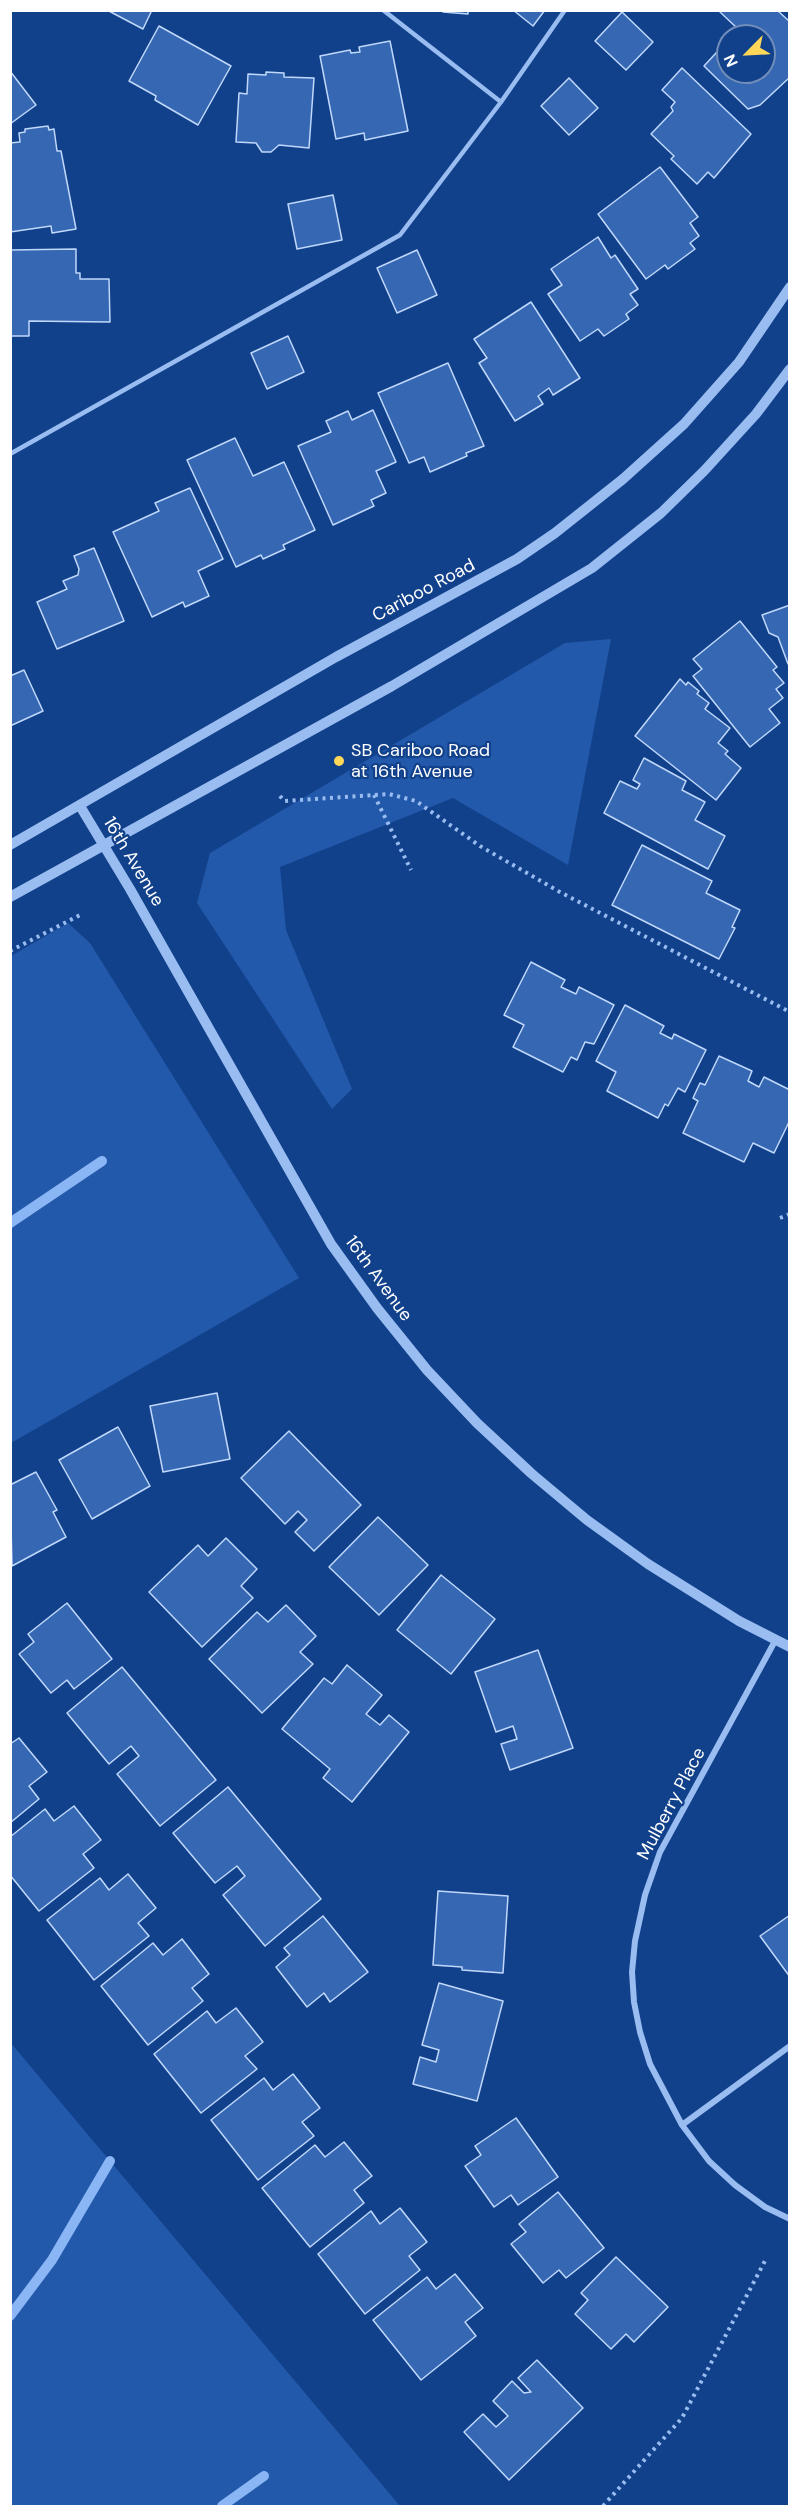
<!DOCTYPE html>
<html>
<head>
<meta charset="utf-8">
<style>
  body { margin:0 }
  #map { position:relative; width:800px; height:2517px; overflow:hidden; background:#12418b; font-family:"DM Sans",sans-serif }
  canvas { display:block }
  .frame { position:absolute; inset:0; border:12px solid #fff; pointer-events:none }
  .north { position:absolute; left:716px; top:24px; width:60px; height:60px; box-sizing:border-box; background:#12418b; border:2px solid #718db9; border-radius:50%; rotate:246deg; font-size:16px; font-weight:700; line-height:24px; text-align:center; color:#fff }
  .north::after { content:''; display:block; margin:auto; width:21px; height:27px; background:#ffd859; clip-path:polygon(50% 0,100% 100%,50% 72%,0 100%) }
</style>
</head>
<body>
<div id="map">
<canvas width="800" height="2517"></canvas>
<div class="frame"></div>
<div class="north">N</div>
</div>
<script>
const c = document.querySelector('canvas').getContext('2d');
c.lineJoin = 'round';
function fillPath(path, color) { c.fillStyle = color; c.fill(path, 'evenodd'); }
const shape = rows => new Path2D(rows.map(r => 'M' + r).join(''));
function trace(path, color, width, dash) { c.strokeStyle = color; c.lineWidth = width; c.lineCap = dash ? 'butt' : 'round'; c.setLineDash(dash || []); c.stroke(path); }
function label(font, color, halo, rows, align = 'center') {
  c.font = font + ' "DM Sans",sans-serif'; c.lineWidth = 4.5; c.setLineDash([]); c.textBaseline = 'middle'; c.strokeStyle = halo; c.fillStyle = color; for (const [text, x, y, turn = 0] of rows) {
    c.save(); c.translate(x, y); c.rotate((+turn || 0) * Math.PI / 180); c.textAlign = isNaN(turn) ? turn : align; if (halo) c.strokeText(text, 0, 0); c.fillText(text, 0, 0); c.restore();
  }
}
fillPath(shape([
  [611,639,568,865,453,798,280,867,286,930,352,1089,332,1109,197,903,210,853,565,643],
  [68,923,90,943,299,1278,11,1443,11,956],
  [10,2042,110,2161,400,2506,11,2506]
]), '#2359ab');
trace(shape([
  [10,1223,102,1161],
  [10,2316,52,2260,110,2161],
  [222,2506,264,2476]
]), '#8bb6f5', 10);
const building = shape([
  [107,10,152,10,143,29,107,10],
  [443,10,468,10,468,14,443,12,443,10],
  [513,10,545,10,533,26,513,10],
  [722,10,777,10,790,22,790,77,760,105,748,109,704,66,728,40,728,72,764,72,764,36,731,36,738,29,720,12,722,10],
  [622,12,653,42,626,70,595,41,622,12],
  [159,26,231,66,198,125,155,100,156,96,129,81,159,26],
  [390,41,408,131,365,140,364,133,336,139,320,56,350,50,351,53,360,52,359,47,390,41],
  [682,68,751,134,714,178,708,172,697,184,671,159,674,156,651,134,673,111,671,107,675,102,662,90,682,68],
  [10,71,36,105,10,124,10,71],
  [266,72,284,73,284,77,314,78,309,148,279,145,271,152,262,152,256,143,236,142,239,93,247,94,248,74,266,75,266,72],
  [569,78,598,108,569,135,541,106,569,78],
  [48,126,49,130,54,129,57,151,61,151,76,229,52,233,51,226,10,232,10,143,20,142,19,133,25,132,25,129,48,126],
  [660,167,698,217,690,223,699,236,690,243,695,249,668,269,665,265,646,279,598,214,660,167],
  [333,195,342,240,297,249,288,204,333,195],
  [598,237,611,258,615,255,638,289,630,294,638,305,626,314,629,319,604,336,598,329,580,341,548,294,562,285,551,269,598,237],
  [76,249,76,273,80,273,80,279,109,279,110,322,29,321,29,336,10,336,10,250,76,249],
  [417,250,437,295,397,313,377,268,417,250],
  [531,302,580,378,553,395,549,388,538,396,543,404,515,421,479,363,487,358,474,339,531,302],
  [288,336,304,372,267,389,251,353,288,336],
  [448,363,484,446,466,453,467,456,430,472,424,457,409,463,378,393,448,363],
  [373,410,396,462,376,471,386,493,371,500,374,506,333,525,298,446,331,432,326,421,348,411,352,420,373,410],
  [235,438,253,476,284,462,315,530,283,545,285,549,263,559,261,555,236,567,187,460,235,438],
  [190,488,223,559,198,571,209,596,185,607,183,602,152,617,113,532,159,511,155,503,190,488],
  [94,548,124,621,57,649,37,602,67,589,63,581,78,575,79,569,74,556,94,548],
  [790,605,790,663,788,664,778,637,769,633,762,615,790,605],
  [740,621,777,667,773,670,784,683,776,689,783,698,769,709,780,723,750,747,693,676,702,669,693,659,740,621],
  [24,670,43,711,10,726,10,676,24,670],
  [680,679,686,685,688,682,699,691,697,694,709,703,705,709,730,728,718,743,728,751,725,754,741,768,716,800,635,736,680,679],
  [644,758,686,781,682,790,705,802,695,820,725,836,708,869,604,813,620,781,637,789,640,784,633,780,644,758],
  [642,845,712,881,706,893,740,910,732,927,735,928,719,959,612,905,642,845],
  [531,962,565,980,561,987,576,994,579,987,614,1005,594,1044,585,1042,577,1060,571,1057,563,1072,513,1047,524,1025,504,1015,531,962],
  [625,1005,664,1026,660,1033,672,1039,674,1034,706,1050,685,1092,678,1088,668,1106,665,1104,658,1118,607,1091,616,1072,596,1061,625,1005],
  [719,1056,752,1071,748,1081,759,1087,764,1077,790,1090,790,1120,774,1153,753,1143,744,1162,683,1133,698,1101,693,1098,700,1083,705,1085,719,1056],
  [217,1393,230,1459,163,1472,150,1406,217,1393],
  [118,1427,150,1486,92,1519,59,1460,118,1427],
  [289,1431,361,1505,314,1551,295,1532,307,1520,298,1511,285,1524,241,1478,289,1431],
  [36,1472,57,1510,53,1512,66,1537,12,1566,10,1485,36,1472],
  [378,1517,428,1565,379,1615,329,1567,378,1517],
  [226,1538,257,1569,241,1586,253,1598,202,1647,149,1592,198,1545,208,1556,226,1538],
  [441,1575,495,1619,451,1674,397,1630,441,1575],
  [67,1603,112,1659,74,1689,67,1680,51,1693,19,1654,34,1642,28,1634,67,1603],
  [286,1605,316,1636,300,1652,313,1664,262,1713,209,1659,257,1612,268,1622,286,1605],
  [538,1650,573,1748,510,1770,501,1744,517,1739,513,1726,496,1732,475,1672,538,1650],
  [347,1665,382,1695,366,1714,380,1725,389,1715,409,1732,352,1802,323,1778,330,1769,282,1729,324,1678,332,1684,347,1665],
  [122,1667,216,1780,160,1826,117,1774,139,1756,131,1746,109,1764,67,1713,122,1667],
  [19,1738,47,1772,29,1786,39,1799,10,1823,10,1744,19,1738],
  [228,1787,321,1899,265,1946,223,1895,245,1876,237,1866,215,1883,173,1833,228,1787],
  [74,1806,101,1840,83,1854,94,1868,39,1911,10,1875,10,1837,45,1809,54,1821,74,1806],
  [128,1874,156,1908,138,1923,149,1936,94,1980,47,1920,100,1878,109,1890,128,1874],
  [438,1891,508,1896,503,1973,462,1970,462,1967,433,1965,438,1891],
  [790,1915,790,1977,760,1936,790,1915],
  [323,1916,368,1972,330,2002,324,1993,307,2007,276,1967,290,1955,284,1948,323,1916],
  [182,1939,209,1974,192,1988,203,2001,148,2045,101,1986,153,1943,163,1955,182,1939],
  [439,1983,503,2001,477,2101,413,2084,420,2057,436,2062,439,2050,422,2045,439,1983],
  [236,2008,263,2042,245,2056,257,2069,201,2113,154,2054,207,2011,216,2023,236,2008],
  [293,2074,320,2108,302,2122,314,2136,258,2180,211,2120,264,2078,273,2090,293,2074],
  [516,2118,558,2177,518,2205,511,2195,494,2207,465,2166,481,2155,475,2146,516,2118],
  [344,2142,372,2176,354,2190,364,2203,310,2247,262,2188,315,2145,325,2157,344,2142],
  [558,2192,604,2248,566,2278,559,2270,543,2283,511,2244,526,2232,519,2224,558,2192],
  [400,2208,427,2242,409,2256,420,2270,365,2314,318,2254,371,2211,380,2224,400,2208],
  [616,2257,668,2307,634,2342,626,2334,611,2349,575,2314,588,2300,581,2293,616,2257],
  [455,2274,483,2308,465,2322,476,2336,421,2380,373,2320,427,2277,436,2289,455,2274],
  [537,2360,583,2408,509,2480,464,2432,483,2414,496,2427,508,2416,493,2401,512,2381,524,2393,531,2392,518,2378,537,2360]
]);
fillPath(building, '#3567b3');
trace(building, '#c0d8fc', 1.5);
trace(shape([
  [374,795,411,870],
  [280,796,284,801,389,794,416,801,480,846,558,891,790,1012],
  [10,951,82,914],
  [780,1218,790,1214],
  [603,2506,682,2418,766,2259]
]), '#99bcf1', 4, [3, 4.5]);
trace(shape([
  [383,10,501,102],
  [10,454,400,235,501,102,565,10]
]), '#99bcf1', 4.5);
trace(shape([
  [775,1641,660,1852,645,1895,635,1941,632,1972,634,2002,640,2032,650,2064,682,2125,709,2161,735,2185,765,2207,790,2219],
  [682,2125,790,2046]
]), '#99bcf1', 6);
trace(shape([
  [80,806,130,889,331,1244,377,1308,427,1370,477,1423,532,1474,587,1520,648,1564,739,1621,790,1647],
  [10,845,336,657,517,559,555,533,623,479,684,424,739,362,790,287],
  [10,897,392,686,592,568,661,513,704,471,756,414,790,369]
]), '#99bcf1', 10);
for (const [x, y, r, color] of [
  [339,761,6,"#ffd859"]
]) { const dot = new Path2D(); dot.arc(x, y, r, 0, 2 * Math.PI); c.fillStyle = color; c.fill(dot); trace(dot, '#12418b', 2); }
label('18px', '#fff', '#12418b', [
  ["Cariboo Road",424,591,-28],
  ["16th Avenue",133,862,59],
  ["16th Avenue",378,1279,54],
  ["Mulberry Place",672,1804,-62]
]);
label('18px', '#fff', '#12418b', [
  ["SB Cariboo Road",351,751],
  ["at 16th Avenue",351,772]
], 'left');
</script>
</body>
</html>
